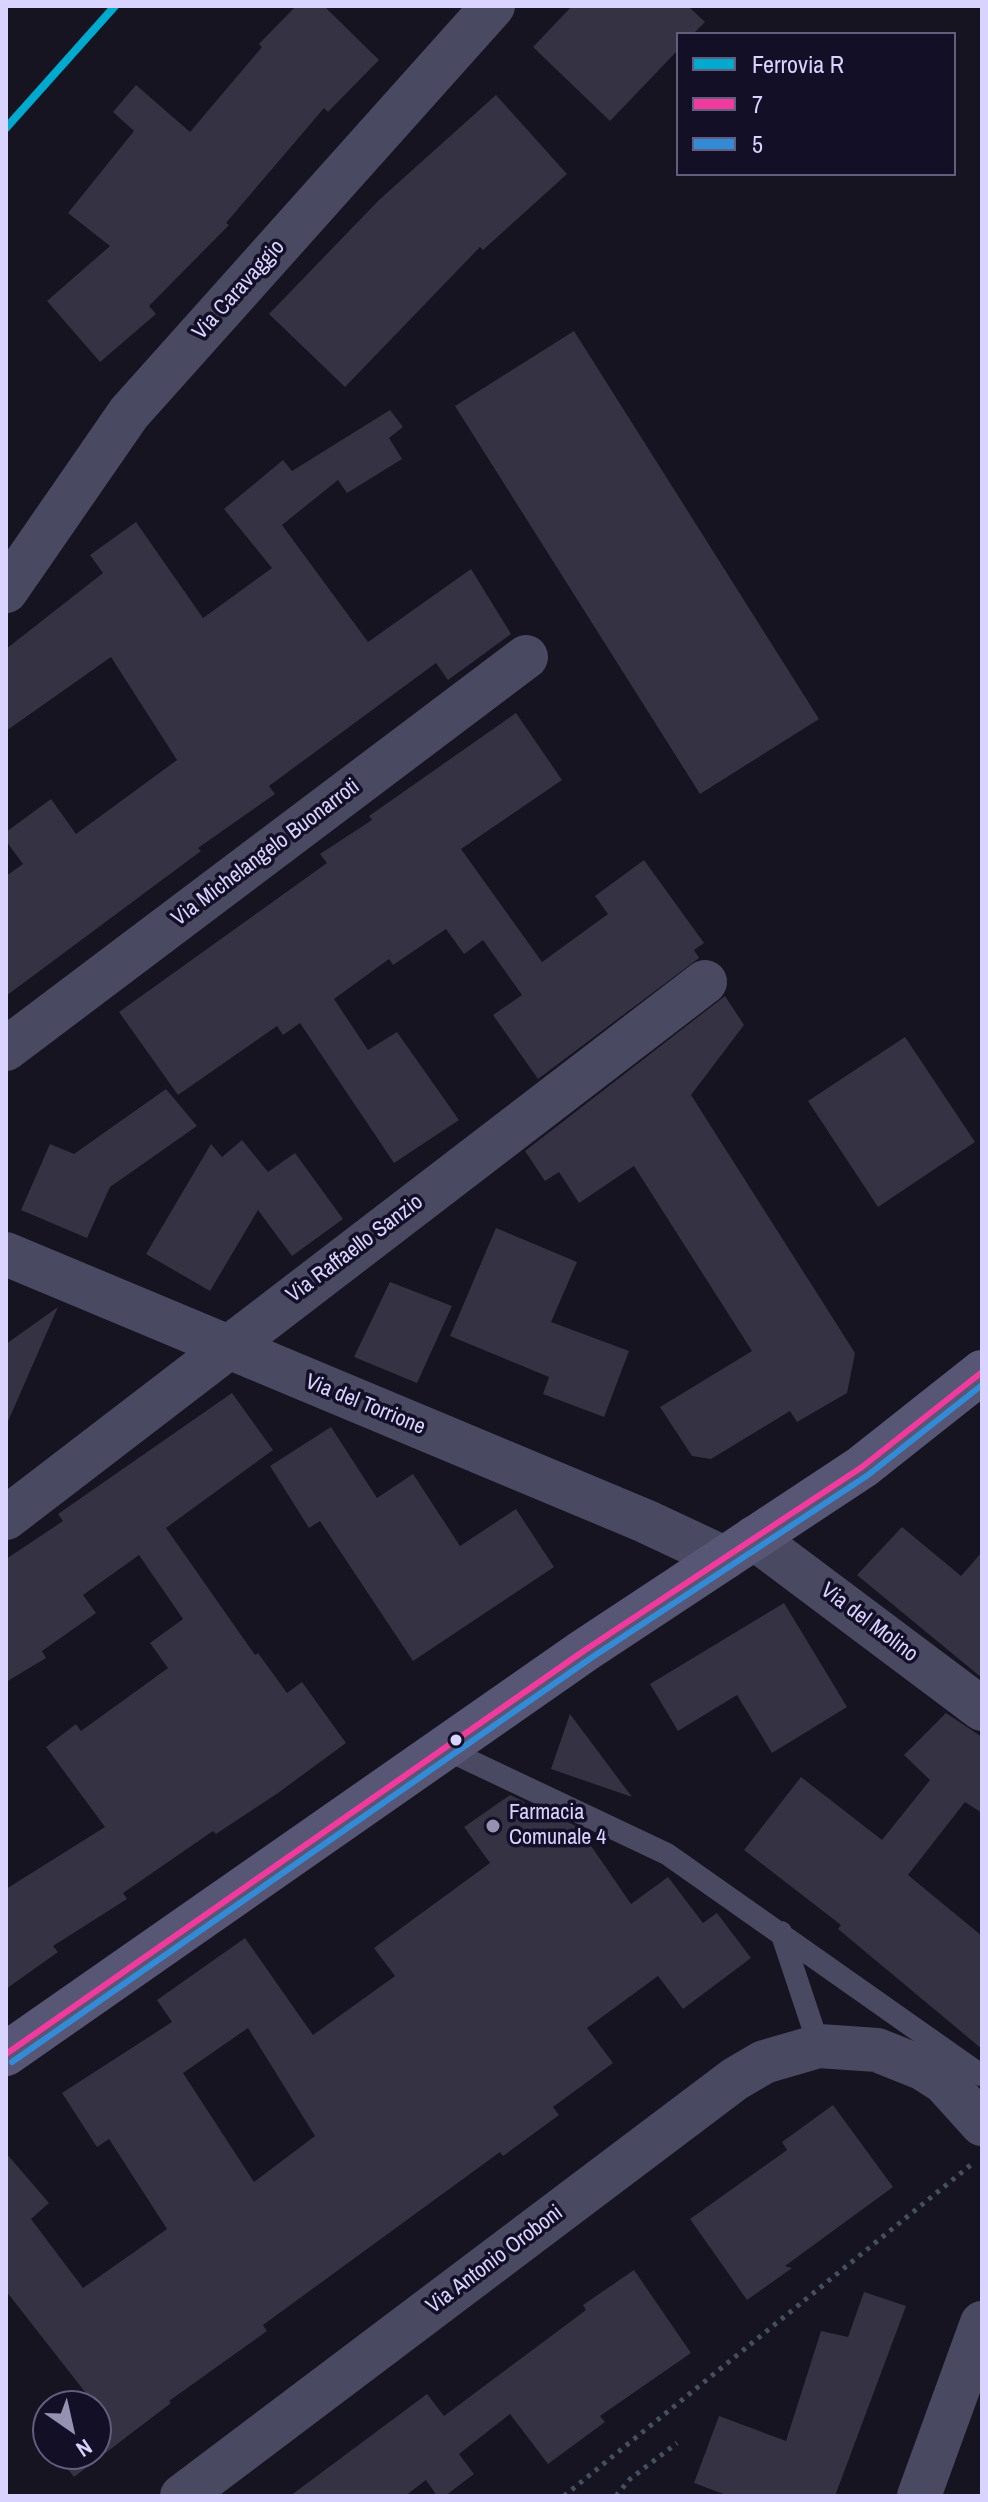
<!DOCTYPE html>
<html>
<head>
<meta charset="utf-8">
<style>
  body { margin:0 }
  #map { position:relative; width:988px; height:2502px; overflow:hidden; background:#161421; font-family:"Archivo Narrow",sans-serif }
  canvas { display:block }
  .frame { position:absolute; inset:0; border:8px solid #d9d4ff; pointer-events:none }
  .legend { position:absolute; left:676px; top:32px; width:280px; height:144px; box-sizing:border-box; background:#130f26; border:2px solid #625e7d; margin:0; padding:10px 14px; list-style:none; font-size:24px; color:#d9d4ff }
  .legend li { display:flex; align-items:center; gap:16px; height:40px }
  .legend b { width:40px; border:2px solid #625e7d }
  .north { position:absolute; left:32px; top:2390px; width:80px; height:80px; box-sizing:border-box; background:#130f26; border:2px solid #625e7d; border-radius:50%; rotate:146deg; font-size:22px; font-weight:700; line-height:32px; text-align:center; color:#d9d4ff }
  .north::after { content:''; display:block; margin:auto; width:28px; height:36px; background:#9591b1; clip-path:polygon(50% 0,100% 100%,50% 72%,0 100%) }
</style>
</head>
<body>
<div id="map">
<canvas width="988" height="2502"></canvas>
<div class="frame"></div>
<ul class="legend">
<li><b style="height:10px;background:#00a9ce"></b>Ferrovia R</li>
<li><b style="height:10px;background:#f13a9d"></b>7</li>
<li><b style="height:10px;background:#338bd7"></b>5</li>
</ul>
<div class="north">N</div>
</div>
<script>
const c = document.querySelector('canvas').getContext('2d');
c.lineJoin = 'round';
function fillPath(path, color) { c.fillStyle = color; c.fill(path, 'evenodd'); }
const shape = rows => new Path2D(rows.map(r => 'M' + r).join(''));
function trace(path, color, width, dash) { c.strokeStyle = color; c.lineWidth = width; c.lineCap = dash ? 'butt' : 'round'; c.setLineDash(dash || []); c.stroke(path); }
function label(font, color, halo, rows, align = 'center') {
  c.font = font + ' "Archivo Narrow",sans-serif'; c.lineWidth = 7; c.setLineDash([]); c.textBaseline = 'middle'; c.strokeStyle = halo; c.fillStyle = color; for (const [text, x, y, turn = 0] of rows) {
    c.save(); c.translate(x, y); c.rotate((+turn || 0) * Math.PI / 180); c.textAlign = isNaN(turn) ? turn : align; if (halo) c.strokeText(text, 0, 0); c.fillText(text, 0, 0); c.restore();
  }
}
fillPath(shape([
  [296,6,324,6,379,60,328,112,324,108,226,223,229,225,149,306,156,314,100,362,47,301,110,246,68,213,134,131,113,112,136,85,190,132,262,47,259,44],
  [572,6,688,6,705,22,693,34,678,34,678,50,610,121,533,47],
  [496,95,567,174,483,250,480,247,345,387,269,314,379,200],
  [574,331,819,719,700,794,455,406],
  [390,410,403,427,389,438,402,459,347,493,338,480,282,525,368,642,471,569,511,634,448,680,436,663,269,786,275,794,198,848,201,851,6,996,6,876,23,864,6,841,6,832,51,799,76,834,177,760,111,657,6,731,6,649,103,573,90,555,136,522,203,618,272,568,224,509,283,460,292,471],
  [516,713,562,780,461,849,542,962,608,914,595,896,644,860,704,943,694,950,699,958,538,1079,493,1015,522,995,483,940,464,954,446,929,393,965,389,959,334,999,368,1050,397,1032,459,1120,394,1163,300,1023,283,1035,277,1026,178,1095,119,1012,327,863,320,854,372,820,369,816],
  [725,996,744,1025,691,1095,855,1353,847,1393,797,1422,790,1411,711,1459,692,1456,660,1407,752,1351,634,1166,579,1203,559,1172,545,1181,525,1151],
  [905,1037,975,1142,878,1207,808,1101],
  [166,1089,197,1126,110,1187,87,1238,21,1210,50,1144,74,1154],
  [242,1140,268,1172,295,1153,343,1219,292,1256,258,1210,210,1291,146,1254,211,1144,222,1157],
  [496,1228,577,1262,551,1322,629,1351,604,1417,543,1394,549,1377,450,1336],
  [390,1282,452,1306,417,1383,354,1357],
  [58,1307,6,1426,6,1344],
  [232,1393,273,1450,166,1528,255,1655,258,1653,287,1693,302,1682,346,1743,278,1793,216,1834,213,1831,123,1893,127,1899,53,1946,58,1952,6,1989,6,1889,105,1827,46,1747,76,1724,81,1731,168,1668,150,1643,183,1619,139,1555,83,1595,96,1613,42,1651,46,1658,6,1682,6,1559,63,1521,58,1514],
  [331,1427,377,1498,413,1474,460,1546,516,1509,554,1567,413,1661,320,1521,309,1528,270,1466],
  [902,1527,961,1576,982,1552,982,1678,857,1575],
  [784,1603,847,1707,772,1753,737,1695,678,1731,650,1684],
  [946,1713,982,1737,982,1813,965,1802,908,1875,982,1936,982,2049,838,1929,841,1925,744,1850,801,1777,882,1840,930,1780,904,1755],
  [570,1714,632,1797,551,1769],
  [510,1795,523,1801,535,1818,538,1808,578,1827,631,1904,668,1877,703,1923,717,1913,751,1958,683,2009,658,1976,587,2028,613,2063,553,2107,559,2115,503,2156,500,2152,263,2325,267,2331,169,2401,171,2403,74,2477,56,2454,96,2454,96,2406,6,2291,6,2153,49,2203,31,2219,83,2288,167,2229,109,2139,97,2147,62,2093,172,2022,157,2000,245,1938,313,2035,395,1976,374,1948,490,1863,464,1827],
  [248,2028,315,2136,254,2182,183,2073],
  [833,2105,893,2187,785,2266,792,2268,747,2300,690,2219,787,2150,782,2142],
  [634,2270,691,2353,600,2416,605,2422,548,2464,510,2414,459,2454,474,2474,445,2496,437,2496,426,2480,405,2496,290,2496,427,2394,444,2416,586,2310,583,2305],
  [864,2292,906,2306,835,2496,729,2496,694,2483,719,2416,786,2441,821,2331,848,2337]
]), '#343243');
trace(shape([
  [564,2496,972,2164],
  [616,2496,630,2479,677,2443]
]), '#44505f', 5, [4, 6]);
trace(shape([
  [443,1748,667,1854,981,2075],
  [781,1932,819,2046]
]), '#4a4962', 22);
trace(shape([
  [6,591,129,413,493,6],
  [6,1049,526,657],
  [6,1254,645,1521,724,1558],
  [6,1518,705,982],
  [182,2496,735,2079,764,2062,819,2046,877,2050,922,2068,944,2082,982,2124],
  [919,2496,982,2323]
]), '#4a4962', 44);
trace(shape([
  [754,1538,982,1709]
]), '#4a4962', 44);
trace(shape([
  [6,2054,585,1650,862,1467,982,1372]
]), '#575674', 44);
trace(shape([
  [6,2054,585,1650,862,1467,982,1372]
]), '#f13a9d', 6);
trace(shape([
  [12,2062,591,1658,868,1475,982,1385]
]), '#338bd7', 6);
trace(shape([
  [6,128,115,6]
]), '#00a9ce', 8);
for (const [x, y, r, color] of [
  [456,1740,7,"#d9d4ff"],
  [493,1826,8,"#9591b1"]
]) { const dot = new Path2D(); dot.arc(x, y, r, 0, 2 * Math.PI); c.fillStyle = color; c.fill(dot); trace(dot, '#130f26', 3); }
label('22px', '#d9d4ff', '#130f26', [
  ["Via Caravaggio",239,290,-48],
  ["Via Michelangelo Buonarroti",266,853,-37],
  ["Via Raffaello Sanzio",355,1249,-37],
  ["Via del Torrione",365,1405,22],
  ["Via del Molino",869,1623,37],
  ["Via Antonio Oroboni",495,2260,-37]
]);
label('22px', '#d9d4ff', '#130f26', [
  ["Farmacia",509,1813],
  ["Comunale 4",509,1838]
], 'left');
</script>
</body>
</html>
